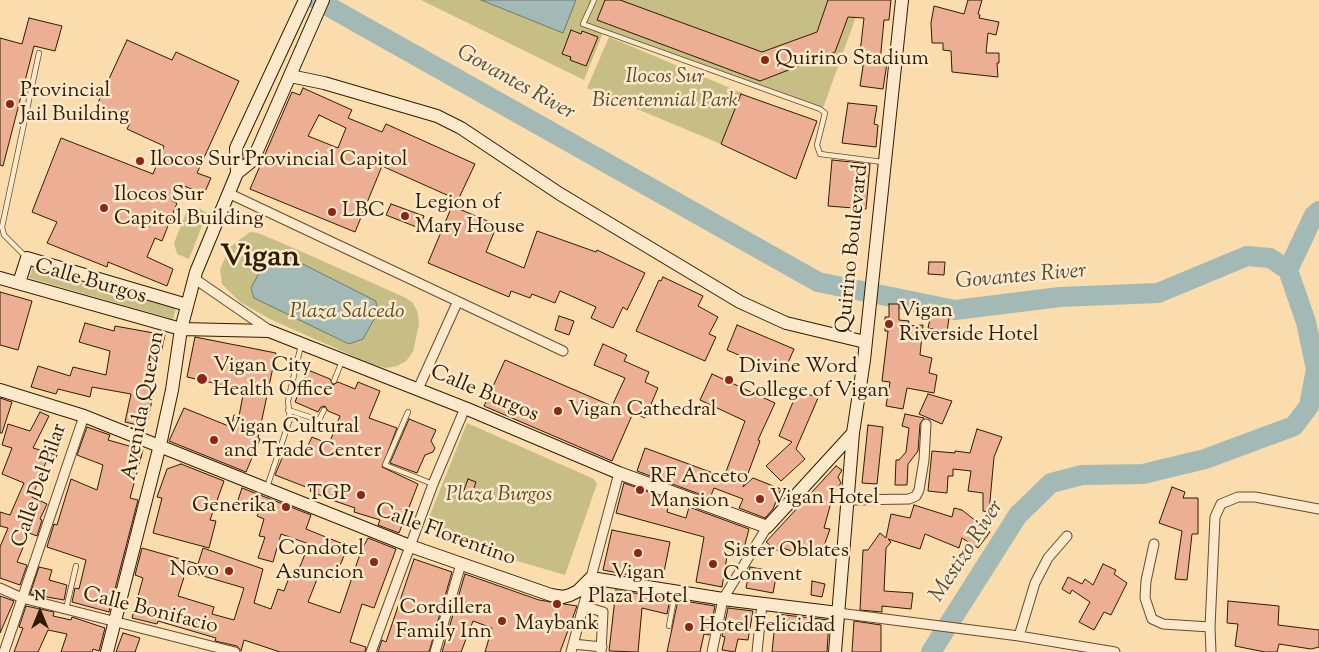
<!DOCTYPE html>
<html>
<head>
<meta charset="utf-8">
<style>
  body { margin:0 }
  #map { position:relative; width:1319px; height:652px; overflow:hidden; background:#fadcad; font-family:"Sorts Mill Goudy",serif }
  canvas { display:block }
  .north { position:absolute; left:15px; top:587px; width:50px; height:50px; -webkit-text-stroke:4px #fce8ca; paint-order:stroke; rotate:0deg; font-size:14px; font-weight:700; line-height:20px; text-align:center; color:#2f1c02 }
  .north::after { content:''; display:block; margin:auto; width:18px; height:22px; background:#2f1c02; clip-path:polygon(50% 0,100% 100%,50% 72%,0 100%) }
</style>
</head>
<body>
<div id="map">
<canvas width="1319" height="652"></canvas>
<div class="north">N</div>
</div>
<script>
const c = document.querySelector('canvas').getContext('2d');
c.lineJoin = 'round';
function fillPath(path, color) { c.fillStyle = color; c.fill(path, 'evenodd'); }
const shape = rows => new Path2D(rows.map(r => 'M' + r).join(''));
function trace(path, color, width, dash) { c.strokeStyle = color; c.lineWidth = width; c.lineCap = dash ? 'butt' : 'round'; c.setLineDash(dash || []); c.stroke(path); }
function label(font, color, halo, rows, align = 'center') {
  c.font = font + ' "Sorts Mill Goudy",serif'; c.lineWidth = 5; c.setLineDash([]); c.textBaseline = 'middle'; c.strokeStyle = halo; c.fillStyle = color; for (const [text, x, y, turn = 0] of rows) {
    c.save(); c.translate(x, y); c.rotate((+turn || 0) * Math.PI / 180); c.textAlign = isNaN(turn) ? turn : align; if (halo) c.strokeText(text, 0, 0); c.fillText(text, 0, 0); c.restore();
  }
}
fillPath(shape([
  [421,0,862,0,823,108,604,30,584,80],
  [609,37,742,93,721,144,587,88],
  [197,207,207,213,189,259,177,254,174,243,186,213],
  [250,232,258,233,282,243,404,297,413,303,418,313,419,324,413,352,406,361,397,366,386,368,371,364,272,320,240,302,222,284,220,269,230,247],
  [33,267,176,308,173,319,29,278],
  [467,423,594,479,597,484,565,575,514,560,425,527]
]), '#c6be84');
const water = shape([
  [481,0,576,0,563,33,481,0],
  [275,252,281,253,376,301,377,314,363,339,349,344,254,298,251,288,267,258,275,252]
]);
fillPath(water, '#a2b9b5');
trace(water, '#747a6d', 1);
trace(shape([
  [1316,369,1319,369]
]), '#747a6d', 3);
trace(shape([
  [317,0,818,282,955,310,1060,297,1158,293,1247,256,1270,258,1288,270,1306,322,1316,369,1309,406,1294,426,1205,459,1143,474,1082,475,1051,483,1018,515,931,652],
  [1288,270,1314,215,1319,211]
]), '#a2b9b5', 20);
const building = shape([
  [605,0,620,0,762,52,817,32,828,0,891,0,889,20,884,20,880,62,887,63,883,89,860,86,865,53,860,53,864,18,848,17,835,52,760,81,597,20,605,0],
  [968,0,982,0,978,14,980,15,979,18,999,22,996,35,988,33,986,53,999,53,999,63,997,63,998,77,952,72,951,51,943,50,943,43,932,43,931,23,934,6,964,14,968,0],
  [29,18,62,26,55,51,34,46,3,166,0,165,0,38,22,44,29,18],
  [571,30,581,34,582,31,598,37,586,66,570,60,571,57,562,54,571,30],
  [127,40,172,60,176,52,239,81,197,173,211,178,204,194,179,184,172,201,177,203,162,241,155,238,147,257,173,269,167,286,108,262,107,267,47,243,57,222,32,212,61,138,153,174,164,146,127,129,130,123,96,107,127,40],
  [303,88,352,110,348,118,382,132,386,124,475,164,458,200,382,166,355,232,250,189,292,92,300,95,303,88],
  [319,115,346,128,338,148,308,136,319,115],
  [741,94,817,121,796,179,721,144,741,94],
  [848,103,877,106,874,124,878,125,876,147,842,143,848,103],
  [832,160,870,164,866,209,828,206,832,160],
  [391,204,424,216,419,228,386,215,391,204],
  [452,206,497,225,486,252,524,268,537,231,596,252,597,250,645,273,627,310,623,307,613,328,591,318,596,307,560,291,555,303,532,294,530,298,511,291,509,297,428,263,452,206],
  [929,262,945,262,944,275,928,274,929,262],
  [663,277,703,296,698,306,718,317,709,334,716,337,705,361,636,331,659,280,661,281,663,277],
  [0,292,32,301,18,350,0,345,0,292],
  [889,304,899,304,899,320,909,321,908,326,923,325,920,355,932,358,929,373,937,375,934,393,907,388,903,409,886,406,890,382,882,381,888,331,885,331,885,317,889,317,889,304],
  [931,315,949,318,947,332,928,328,931,315],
  [559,316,574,321,569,335,555,330,559,316],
  [85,323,114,331,115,326,165,335,161,353,152,351,147,381,156,383,146,427,125,422,131,394,92,387,90,397,58,389,56,394,31,387,38,366,70,376,73,367,106,375,110,351,79,342,85,323],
  [737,325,794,349,783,374,727,350,737,325],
  [195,337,276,353,258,438,260,439,246,472,169,441,184,408,231,427,234,415,239,416,244,390,187,377,195,337],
  [603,344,627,355,624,361,649,372,645,382,658,388,645,418,633,413,612,461,484,406,505,360,612,406,625,378,594,365,603,344],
  [308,370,330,379,333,385,338,382,355,389,358,382,380,391,369,418,397,428,382,467,418,484,399,533,378,525,380,520,354,512,355,508,329,499,310,491,311,489,275,475,285,451,302,458,312,437,329,444,340,416,328,411,325,406,321,407,318,412,295,402,308,370],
  [712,374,775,403,758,440,760,441,743,487,753,478,781,489,773,509,765,518,739,508,743,499,714,488,710,498,637,471,645,448,724,477,745,421,700,400,712,374],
  [798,390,818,398,796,449,805,459,781,481,766,466,792,442,779,436,798,390],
  [928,394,952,401,942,424,919,414,928,394],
  [0,398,12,402,2,433,0,433,0,398],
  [40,412,49,416,33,448,57,455,54,464,46,462,32,497,47,504,40,519,42,520,37,536,29,533,17,562,27,565,20,585,0,578,0,547,8,528,0,526,0,512,10,515,24,483,2,474,12,448,2,445,8,424,30,431,40,412],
  [905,414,924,418,920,424,918,451,908,464,907,485,895,485,896,460,899,460,906,452,909,428,902,426,905,414],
  [409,419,436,430,431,441,435,448,433,452,425,455,417,473,390,463,409,419],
  [868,425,883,427,877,484,862,483,868,425],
  [87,427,110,435,108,440,143,450,130,498,138,500,109,612,72,602,75,588,79,589,86,560,47,547,54,524,57,525,71,479,97,490,103,465,77,455,87,427],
  [977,429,1002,437,994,457,989,512,983,511,983,493,968,491,971,471,953,469,953,476,948,476,947,493,928,491,932,451,955,453,955,451,970,453,977,429],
  [181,464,224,481,210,520,216,521,209,548,153,533,162,498,157,497,167,469,181,464],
  [836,466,842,470,838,477,841,483,834,492,824,528,830,529,823,549,803,547,801,555,781,547,778,551,766,542,836,466],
  [468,479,476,482,471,496,463,493,468,479],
  [624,483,670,500,667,512,686,518,689,507,749,529,744,548,729,544,722,587,696,582,704,537,616,513,624,483],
  [1172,487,1185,492,1183,498,1198,498,1198,534,1192,534,1187,580,1175,579,1182,531,1159,523,1172,487],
  [242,488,311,515,306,529,348,546,334,580,319,574,308,602,340,613,361,551,368,538,396,549,374,608,362,604,350,642,366,647,365,652,280,652,244,640,241,651,237,646,215,641,216,638,158,621,157,624,132,618,143,578,135,575,142,548,198,564,203,548,263,569,254,603,271,609,278,589,284,591,291,572,297,574,309,544,281,534,273,562,258,558,265,537,259,536,264,519,257,516,260,510,237,503,242,488],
  [186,571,244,588,234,620,212,614,214,607,178,596,186,571],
  [914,505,952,517,954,508,962,510,990,532,978,548,962,538,959,548,925,534,920,549,888,539,891,542,886,548,884,591,913,593,911,609,882,606,882,612,860,610,863,550,868,550,880,533,886,538,891,514,910,518,914,505],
  [612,530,670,542,663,577,640,573,639,577,603,570,612,530],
  [414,559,452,572,429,652,378,652,382,640,386,642,414,559],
  [1103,564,1116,570,1114,574,1127,583,1111,615,1104,612,1094,630,1079,622,1090,602,1072,590,1070,594,1062,589,1068,577,1082,584,1085,579,1093,585,1103,564],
  [39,567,52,570,49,580,67,585,64,600,30,594,39,567],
  [750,567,777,572,773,593,746,588,750,567],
  [465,574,539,600,577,606,560,652,485,652,492,628,473,621,461,652,442,652,465,574],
  [812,581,825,584,822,597,811,595,812,581],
  [616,590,670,599,667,614,642,608,638,652,609,651,616,590],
  [0,596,14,601,0,633,0,596],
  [678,600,715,606,709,635,704,634,700,652,667,652,678,600],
  [1228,601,1279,606,1278,625,1319,630,1319,647,1311,649,1279,644,1277,652,1265,652,1235,646,1238,624,1227,623,1228,601],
  [26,606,54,612,53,616,71,620,72,617,105,628,99,651,93,649,92,652,61,652,67,634,48,630,38,652,14,652,23,628,19,627,26,606],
  [728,608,753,611,748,640,738,639,735,652,722,650,725,637,722,636,728,608],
  [776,614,829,620,827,652,772,652,776,614],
  [854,621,881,625,881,652,852,652,854,621],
  [123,633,140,638,135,652,116,652,123,633]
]);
fillPath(building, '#edaf93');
trace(building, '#2f1c02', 1);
const lane = shape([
  [594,0,583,24,820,109,825,113,817,145,820,154,883,162],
  [26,257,4,235,2,227,39,53],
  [334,381,342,361],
  [288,410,319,420,324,410],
  [408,412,385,465,433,484],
  [267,487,290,419,288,401,301,345],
  [66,609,76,566],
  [669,626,675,593]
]);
const street = shape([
  [228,193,563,351],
  [195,279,269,330],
  [418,389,457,303],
  [849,500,909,499,916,496,919,490,924,460,926,424],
  [1154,544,1146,581,1145,598,1152,619,1163,624,1210,627],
  [0,588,22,598,235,652],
  [583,606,603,612,601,652],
  [838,613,1019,636,1115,652],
  [1019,636,1035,583,1048,558,1067,536],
  [573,644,602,647],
  [4,652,84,416],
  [371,652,433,484,465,408],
  [435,652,461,564],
  [571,652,619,473],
  [712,652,723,599,767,527],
  [757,652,762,604],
  [1211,652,1210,627,1215,517,1221,504,1238,497,1255,497,1319,509]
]);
const secondary = shape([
  [290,76,324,83,437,116,461,128,560,194,740,302,786,323,865,342],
  [237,173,253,160,323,0],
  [0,278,181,329,269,331,465,408,619,473,767,527,853,433],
  [19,283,27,258,187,305],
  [0,390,84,416,410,546,551,595,563,597,570,595,578,591,591,578,723,599,838,613],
  [107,652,160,445,172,390,181,329,196,272,237,173,236,148,305,0],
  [835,652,853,433,864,360,902,0]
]);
trace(lane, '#624c2d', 6);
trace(street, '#624c2d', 11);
trace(secondary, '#2f1c02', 14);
trace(lane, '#fce8ca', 4.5);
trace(street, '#fce8ca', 9);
trace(secondary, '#fce8ca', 12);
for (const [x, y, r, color] of [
  [765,60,5,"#8f2418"],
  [10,104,5,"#8f2418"],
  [140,161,5,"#8f2418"],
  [104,208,5,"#8f2418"],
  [332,212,5,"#8f2418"],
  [405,216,5,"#8f2418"],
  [889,324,5,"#8f2418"],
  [202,379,6,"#8f2418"],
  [729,380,5,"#8f2418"],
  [558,411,5,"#8f2418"],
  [214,440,5,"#8f2418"],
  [640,490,5,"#8f2418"],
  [361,495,5,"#8f2418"],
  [760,499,5,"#8f2418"],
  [286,507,5,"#8f2418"],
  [638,553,5,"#8f2418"],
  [374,562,5,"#8f2418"],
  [713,564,5,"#8f2418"],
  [229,571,5,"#8f2418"],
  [557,604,5,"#8f2418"],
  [502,621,5,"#8f2418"],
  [689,627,5,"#8f2418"]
]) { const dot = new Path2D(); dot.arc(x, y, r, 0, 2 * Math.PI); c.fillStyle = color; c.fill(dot); trace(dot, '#fce8ca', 2); }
label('21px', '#2f1c02', '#fce8ca', [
  ["Quirino Stadium",775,60],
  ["Provincial",20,92],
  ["Jail Building",20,116],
  ["Ilocos Sur Provincial Capitol",150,161],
  ["Ilocos Sur",114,196],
  ["Capitol Building",114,220],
  ["Legion of",415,204],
  ["Mary House",415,228],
  ["LBC",342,212],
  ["Vigan",899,312],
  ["Riverside Hotel",899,336],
  ["Vigan City",213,367],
  ["Health Office",213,391],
  ["Divine Word",739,368],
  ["College of Vigan",739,392],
  ["Vigan Cathedral",568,411],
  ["Vigan Cultural",224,428],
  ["and Trade Center",224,452],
  ["RF Anceto",650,478],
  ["Mansion",650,502],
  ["TGP",351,495,"right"],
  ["Vigan Hotel",770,499],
  ["Generika",276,507,"right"],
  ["Condotel",364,550,"right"],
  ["Asuncion",364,574,"right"],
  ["Sister Oblates",723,552],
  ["Convent",723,576],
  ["Novo",219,571,"right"],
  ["Vigan",638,574,"center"],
  ["Plaza Hotel",638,598,"center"],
  ["Cordillera",492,609,"right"],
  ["Family Inn",492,633,"right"],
  ["Maybank",557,625,"center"],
  ["Hotel Felicidad",699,627]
], 'left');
label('italic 21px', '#5c4d29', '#fce8ca', [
  ["Ilocos Sur",665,78],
  ["Bicentennial Park",665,102],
  ["Plaza Salcedo",347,313],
  ["Plaza Burgos",499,496]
]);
label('21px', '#2f1c02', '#fce8ca', [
  ["Quirino Boulevard",854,249,-84],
  ["Calle Burgos",90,283,16],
  ["Calle Burgos",484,395,23],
  ["Avenida Quezon",145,406,-79],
  ["Calle Del Pilar",41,486,-71],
  ["Calle Florentino",445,536,20],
  ["Calle Bonifacio",150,612,14]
]);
label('italic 22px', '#524b38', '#fce8ca', [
  ["Govantes River",515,84,29],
  ["Govantes River",1021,278,-5],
  ["Mestizo River",968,552,-57]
]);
label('bold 31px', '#2f1c02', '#fce8ca', [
  ["Vigan",260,260]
]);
</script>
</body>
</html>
